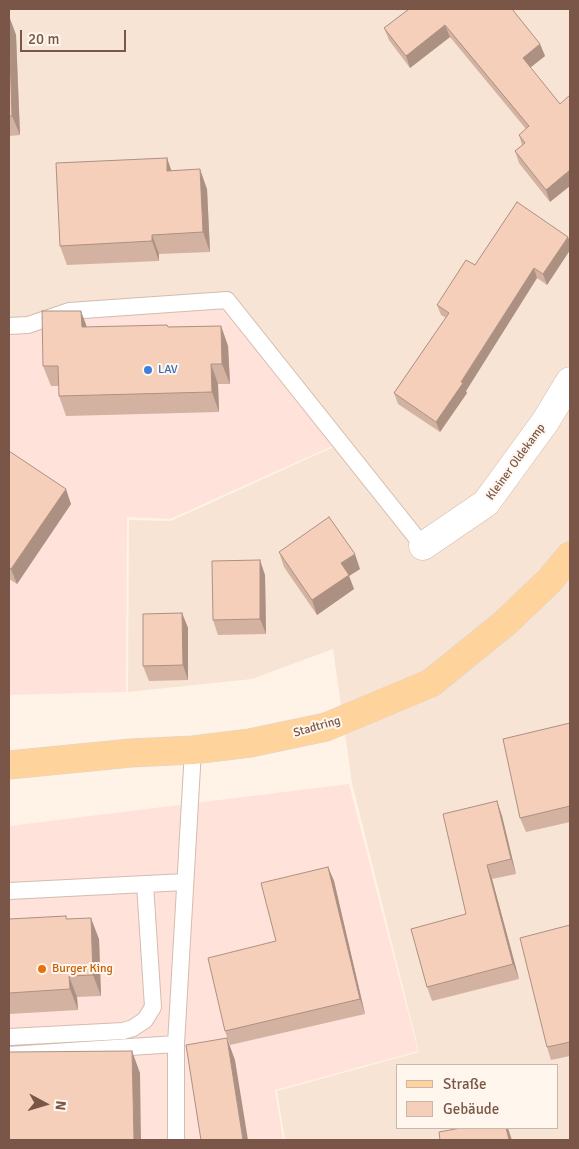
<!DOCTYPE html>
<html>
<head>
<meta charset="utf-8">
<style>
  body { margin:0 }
  #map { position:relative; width:579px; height:1149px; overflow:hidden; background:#fef3e6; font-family:Signika,sans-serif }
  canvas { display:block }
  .frame { position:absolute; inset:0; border:10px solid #7a5648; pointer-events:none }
  .legend { position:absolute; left:396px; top:1064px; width:162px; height:65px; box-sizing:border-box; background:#fff7ee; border:1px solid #cab7ac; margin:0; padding:6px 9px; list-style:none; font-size:15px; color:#7a5648 }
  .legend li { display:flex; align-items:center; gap:10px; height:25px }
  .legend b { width:25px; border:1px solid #cab7ac }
  .north { position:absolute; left:20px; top:1079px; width:50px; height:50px; -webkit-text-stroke:4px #fff7ee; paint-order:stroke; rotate:96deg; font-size:14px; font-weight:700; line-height:20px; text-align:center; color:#7a5648 }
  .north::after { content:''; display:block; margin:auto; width:18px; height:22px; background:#7a5648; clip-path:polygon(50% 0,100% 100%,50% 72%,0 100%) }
  .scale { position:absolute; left:20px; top:30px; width:106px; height:22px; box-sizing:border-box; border:2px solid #7a5648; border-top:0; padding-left:6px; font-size:15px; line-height:18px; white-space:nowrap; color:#7a5648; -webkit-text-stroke:4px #fff7ee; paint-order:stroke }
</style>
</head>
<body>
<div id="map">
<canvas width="579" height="1149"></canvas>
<div class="frame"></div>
<ul class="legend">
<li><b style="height:6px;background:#ffd49c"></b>Straße</li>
<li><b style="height:14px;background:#f6cfbb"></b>Gebäude</li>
</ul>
<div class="north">N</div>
<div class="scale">20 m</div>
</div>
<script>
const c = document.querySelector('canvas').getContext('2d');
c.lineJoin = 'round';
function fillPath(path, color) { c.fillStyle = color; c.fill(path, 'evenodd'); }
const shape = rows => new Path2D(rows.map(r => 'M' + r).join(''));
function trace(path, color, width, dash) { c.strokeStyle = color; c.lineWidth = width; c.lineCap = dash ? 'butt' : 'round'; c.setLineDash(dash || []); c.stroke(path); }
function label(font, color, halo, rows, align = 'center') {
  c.font = font + ' Signika,sans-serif'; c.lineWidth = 4; c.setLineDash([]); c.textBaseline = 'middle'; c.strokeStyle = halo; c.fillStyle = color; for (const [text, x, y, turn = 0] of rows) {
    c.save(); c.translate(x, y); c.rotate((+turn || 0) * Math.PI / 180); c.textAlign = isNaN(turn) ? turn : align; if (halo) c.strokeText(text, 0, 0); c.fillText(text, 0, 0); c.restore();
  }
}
fillPath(shape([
  [9,9,570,9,570,1140,285,1140,277,1091,419,1052,352,783,333,649,252,679,128,692,129,520,171,521,340,444,9,325],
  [398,1065,558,1065,558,1128,398,1128]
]), '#f7e4d4');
fillPath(shape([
  [227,301,337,444,170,519,127,517,126,692,9,695,9,327,70,311],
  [349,784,418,1051,275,1090,283,1140,9,1140,9,826]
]), '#ffe2d9');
const service = shape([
  [9,326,28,325,69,311,227,300,423,546],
  [9,891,185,882],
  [9,1037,123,1031,133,1028,145,1020,153,1007,145,884],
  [176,1044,193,750],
  [9,1055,176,1044,176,1140]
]);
const minor = shape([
  [423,546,486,503,545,422,570,381]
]);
const primary = shape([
  [9,765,131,753,193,750,250,743,326,727,431,683,505,623,549,581,570,556]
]);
trace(service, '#d4bcad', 18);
trace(minor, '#d4bcad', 29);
trace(primary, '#dcd3cf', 29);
trace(service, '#fff', 16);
trace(minor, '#fff', 28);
trace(primary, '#ffd49c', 28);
fillPath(shape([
  [409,9,540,44,545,56,530,68,550,202,519,163,515,151,522,145,519,135,526,129,450,37,410,68,389,40,384,28],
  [9,16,16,35,20,135,9,136],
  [167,158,171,171,207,189,210,252,159,254,159,261,67,265,60,246],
  [568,237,570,242,570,250,547,285,537,278,466,391,467,393,440,432,398,404,394,393,446,318,441,315,437,305],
  [221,326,228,346,230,384,218,384,219,412,66,416,59,396,59,386,51,386,43,366,87,327,168,327],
  [9,451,71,504,17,584,9,579],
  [279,552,360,569,349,576,354,589,317,615,284,567],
  [265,575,266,634,218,635,213,620],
  [182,613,188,628,188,680,149,681,143,666],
  [570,723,570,822,526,832,520,818],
  [497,801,502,816,516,874,492,879,519,979,432,1001,427,987,466,914],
  [328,867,334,881,365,1014,230,1045,225,1031,276,941],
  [9,919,67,919,99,939,101,996,77,997,78,1010,9,1014],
  [570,925,570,1056,551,1060,547,1047]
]), '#d4b2a1');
fillPath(shape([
  [9,16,16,35,20,135,12,116],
  [445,25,450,37,410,68,406,56],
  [540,44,545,56,527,70,523,58],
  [167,158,174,178,167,171],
  [200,169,207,189,210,252,203,232],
  [570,170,570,186,550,202,546,190],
  [152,235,159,254,159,261,152,241],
  [568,237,570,242,570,250,547,285,543,274],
  [534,268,537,278,466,391,467,393,440,432,436,422],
  [81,311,88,330,82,327],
  [221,326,228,346,230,384,222,364],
  [211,364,218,384,219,412,212,392],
  [66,489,71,504,17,584,11,569],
  [355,554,360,569,349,576,354,589,317,615,312,600,341,563],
  [260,560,265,575,266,634,260,619],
  [182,613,188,628,188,680,183,665],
  [497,801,502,816,516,874,511,859],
  [487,865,492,879,519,979,513,964],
  [328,867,334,881,365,1014,360,999],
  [91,918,99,939,101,996,93,975],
  [69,976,77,997,78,1010,70,989],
  [227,1038,235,1060,248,1140,243,1140],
  [132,1051,140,1073,141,1140,134,1140],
  [506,1128,508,1128,512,1140,509,1140]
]), '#ac9183');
const building = shape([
  [409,9,512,9,540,44,523,58,560,104,570,95,570,170,546,190,515,151,525,143,519,135,529,126,445,25,406,56,384,28,409,9],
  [9,22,12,116,9,116,9,22],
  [167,158,167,171,200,169,203,232,152,235,152,241,60,246,56,163,167,158],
  [517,202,568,237,543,274,534,268,461,382,463,383,436,422,394,393,449,313,437,305,466,260,475,265,517,202],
  [42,311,81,311,82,327,167,325,168,327,221,326,222,364,211,364,212,392,59,396,58,366,43,366,42,311],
  [9,451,66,489,11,569,9,568,9,451],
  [329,517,355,554,341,563,349,575,312,600,279,552,329,517],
  [260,560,260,619,213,620,212,561,260,560],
  [182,613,183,665,143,666,143,614,182,613],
  [570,723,570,806,520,818,503,739,570,723],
  [497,801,511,859,487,865,513,964,427,987,411,929,466,914,443,814,497,801],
  [328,867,360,999,225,1031,208,958,276,941,261,883,328,867],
  [66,916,66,919,91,918,93,975,69,976,70,989,9,993,9,919,66,916],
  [570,925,570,1042,547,1047,520,938,570,925],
  [227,1038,243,1140,201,1140,186,1045,227,1038],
  [132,1051,134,1140,9,1140,9,1052,132,1051],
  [461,1128,506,1128,509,1140,440,1140,439,1132,461,1128]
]);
fillPath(building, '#f6cfbb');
trace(building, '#ac9183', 1);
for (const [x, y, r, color] of [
  [148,370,5,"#3f7fe0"],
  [42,969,5,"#e8710a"]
]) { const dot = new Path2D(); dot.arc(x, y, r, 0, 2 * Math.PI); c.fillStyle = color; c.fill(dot); trace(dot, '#fff7ee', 2); }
label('12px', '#366cbe', '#fff7ee', [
  ["LAV",158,370]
], 'left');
label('12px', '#7a5648', '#fff7ee', [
  ["Kleiner Oldekamp",516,462,-54],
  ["Stadtring",317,727,-16]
]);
label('12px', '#c56008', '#fff7ee', [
  ["Burger King",52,969]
], 'left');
</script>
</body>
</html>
